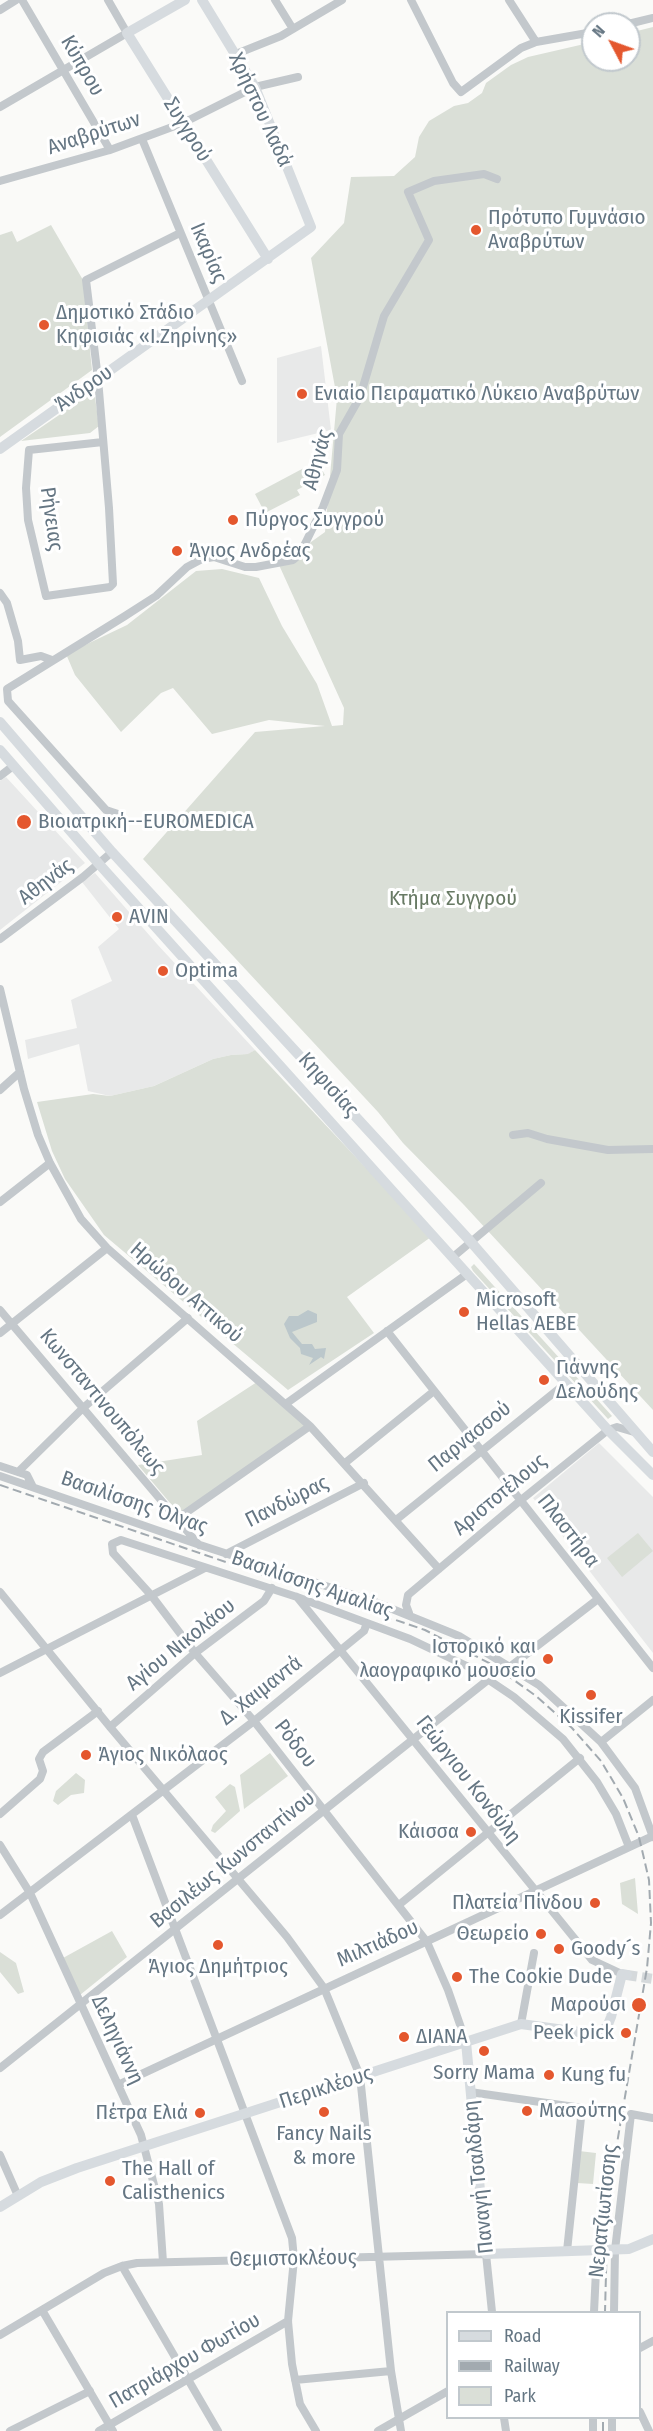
<!DOCTYPE html>
<html>
<head>
<meta charset="utf-8">
<style>
  body { margin:0 }
  #map { position:relative; width:653px; height:2431px; overflow:hidden; background:#fafaf8; font-family:"Fira Sans Condensed",sans-serif }
  canvas { display:block }
  .legend { position:absolute; left:446px; top:2311px; width:195px; height:108px; box-sizing:border-box; background:#fff; border:2px solid #c1c8cd; margin:0; padding:8px 10px; list-style:none; font-size:18px; color:#657683 }
  .legend li { display:flex; align-items:center; gap:12px; height:30px }
  .legend b { width:30px; border:2px solid #c1c8cd }
  .north { position:absolute; left:581px; top:12px; width:60px; height:60px; box-sizing:border-box; background:#fff; border:2px solid #c1c8cd; border-radius:50%; rotate:311deg; font-size:16px; font-weight:700; line-height:24px; text-align:center; color:#657683 }
  .north::after { content:''; display:block; margin:auto; width:21px; height:27px; background:#e4572e; clip-path:polygon(50% 0,100% 100%,50% 72%,0 100%) }
</style>
</head>
<body>
<div id="map">
<canvas width="653" height="2431"></canvas>
<ul class="legend">
<li><b style="height:8px;background:#d6dbdf"></b>Road</li>
<li><b style="height:8px;background:#a2aab0"></b>Railway</li>
<li><b style="height:16px;background:#dadfd7"></b>Park</li>
</ul>
<div class="north">N</div>
</div>
<script>
const c = document.querySelector('canvas').getContext('2d');
c.lineJoin = 'round';
function fillPath(path, color) { c.fillStyle = color; c.fill(path, 'evenodd'); }
const shape = rows => new Path2D(rows.map(r => 'M' + r).join(''));
function trace(path, color, width, dash) { c.strokeStyle = color; c.lineWidth = width; c.lineCap = dash ? 'butt' : 'round'; c.setLineDash(dash || []); c.stroke(path); }
function label(font, color, halo, rows, align = 'center') {
  c.font = font + ' "Fira Sans Condensed",sans-serif'; c.lineWidth = 6; c.setLineDash([]); c.textBaseline = 'middle'; c.strokeStyle = halo; c.fillStyle = color; for (const [text, x, y, turn = 0] of rows) {
    c.save(); c.translate(x, y); c.rotate((+turn || 0) * Math.PI / 180); c.textAlign = isNaN(turn) ? turn : align; if (halo) c.strokeText(text, 0, 0); c.fillText(text, 0, 0); c.restore();
  }
}
fillPath(shape([
  [321,346,331,430,277,443,277,358],
  [6,777,85,863,0,930,0,781],
  [95,873,157,944,255,1050,249,1054,231,1055,213,1059,154,1086,110,1096,88,1091,79,1044,28,1059,25,1040,77,1028,71,1000,112,981,98,947,119,929,82,882],
  [599,1443,653,1497,653,1653,533,1498]
]), '#e8e9e9');
fillPath(shape([
  [653,27,653,1410,464,1205,403,1143,378,1112,143,859,255,732,325,726,269,720,212,734,173,688,161,693,121,732,75,675,66,654,127,625,196,571,222,569,259,578,282,626,317,684,332,726,343,725,344,708,279,565,325,532,337,398,311,258,344,223,351,177,394,176,415,157,419,137,429,121,454,106,468,103,482,93,486,83,511,65,528,57,593,42,593,60,629,60,629,33],
  [51,225,83,280,92,370,0,437,0,235,12,231,17,242],
  [90,394,95,397,99,426,90,433,21,441],
  [317,461,325,475,297,490,300,495,265,513,255,494],
  [255,1050,431,1237,347,1297,374,1333,288,1390,104,1235,65,1179,52,1151,37,1102,93,1094,110,1096,154,1086,213,1059,231,1055,248,1054],
  [474,1264,612,1416,608,1419,473,1271,471,1267],
  [257,1382,306,1426,181,1516,138,1465,202,1455,197,1421],
  [638,1533,653,1551,622,1577,607,1558],
  [270,1753,288,1776,244,1809,240,1775],
  [76,1773,85,1780,84,1793,71,1795,58,1805,53,1801,56,1791],
  [230,1784,235,1787,240,1811,215,1833,211,1831,213,1825,226,1811,215,1797],
  [635,1878,638,1914,622,1904,620,1883],
  [112,1931,127,1957,80,1995,63,1958],
  [0,1952,16,1963,24,1992,18,1994,0,1972],
  [579,2151,596,2153,593,2184,577,2183]
]), '#dadfd7');
fillPath(shape([
  [308,1310,317,1314,317,1322,292,1332,302,1344,312,1344,315,1349,326,1348,324,1359,321,1357,309,1365,313,1358,301,1354,300,1348,290,1338,284,1324,289,1316,298,1316]
]), '#bbc7cb');
trace(shape([
  [627,1975,653,1979]
]), '#d5d9db', 10, [10, 5]);
trace(shape([
  [22,0,110,150],
  [275,0,293,29],
  [411,0,453,83,461,92,521,48,536,42,593,32],
  [509,0,536,42],
  [0,10,16,0],
  [628,24,653,18],
  [236,54,281,36,342,0],
  [0,107,127,33,108,0],
  [142,139,242,381],
  [0,181,110,150,183,123,255,87,298,77],
  [103,442,29,450,26,488,28,520,46,596,110,587,113,584,109,508,98,379,86,280,180,233],
  [0,593,7,603,18,641,20,660,41,656,52,660],
  [0,776,13,766],
  [118,814,106,810,8,701,7,689,125,616,156,596,187,567,202,559,214,557,245,567,256,567,293,560,300,554,323,507,337,470,339,434,360,397,384,316,429,240,408,192,434,181,484,174,497,179],
  [0,939,83,877,112,852],
  [0,989,24,1089,38,1135,50,1163,81,1219,107,1248,310,1426,439,1569],
  [0,1090,20,1072],
  [513,1135,528,1133,547,1139,608,1150,653,1149],
  [0,1202,50,1163],
  [453,1257,541,1183],
  [0,1310,199,1545],
  [387,1331,653,1668],
  [0,1333,107,1248],
  [287,1403,467,1274],
  [345,1463,434,1391],
  [0,1466,27,1475,33,1487],
  [18,1472,83,1408,188,1318],
  [0,1476,200,1545,375,1602,459,1636,539,1685,601,1742,635,1788,653,1837],
  [177,1519,310,1426],
  [396,1520,566,1383],
  [226,1554,364,1483],
  [0,1592,110,1727,287,1937,324,1988,360,2076,391,2371,401,2431],
  [297,1597,592,1960,622,1974],
  [409,1613,406,1605,408,1595,521,1500,608,1430,617,1427,634,1432],
  [511,1666,598,1599],
  [0,1673,205,1568],
  [110,1727,195,1653,264,1601,272,1588],
  [601,1742,653,1700],
  [0,1814,40,1779,43,1771,39,1759,43,1752,98,1711],
  [132,1815,292,2238,294,2259,288,2321,292,2364,300,2404,316,2431],
  [0,1845,30,1893,141,2135,159,2204,163,2262],
  [400,1904,580,1758],
  [0,1915,254,1721,364,1631,367,1623],
  [521,2024,534,1953],
  [466,2042,448,1990,427,1942,254,1721,195,1653,151,1595,113,1553,112,1544,121,1540,297,1597,410,1639,471,1668,514,1697,563,1739,597,1782,616,1814,629,1847],
  [0,2068,489,1679],
  [118,2085,653,1836],
  [470,2092,582,2108,567,2251],
  [0,2155,18,2196],
  [122,2266,218,2431],
  [42,2310,113,2431],
  [594,2312,597,2250],
  [614,2312,615,2250,631,2114,653,2118],
  [0,2335,104,2273,122,2266,137,2263,486,2254,492,2312],
  [640,2348,653,2341],
  [295,2380,391,2371],
  [640,2412,649,2431],
  [504,2418,506,2431],
  [593,2418,593,2431],
  [10,2431,90,2391],
  [99,2431,288,2321],
  [378,2431,448,2391],
  [612,2431,612,2418]
]), '#c3c8cc', 8);
trace(shape([
  [185,0,127,33,268,259],
  [0,449,311,227,255,87,202,0],
  [0,722,112,852,471,1242,653,1452],
  [0,750,99,864,389,1187,608,1430,653,1475],
  [466,2042,486,2254,629,2249,653,2239],
  [0,2207,41,2182,77,2168,521,2024,586,2033,598,2033,607,2027,611,2017,622,1974,627,1975]
]), '#d6dbdf', 10);
trace(shape([
  [0,1485,425,1630,493,1665,536,1696,572,1728,601,1761,623,1798,639,1837,649,1880,651,1923,647,1968,608,2196,605,2312],
  [603,2431,603,2418]
]), '#a2aab0', 2, [9, 4.5]);
for (const [x, y, r, color] of [
  [476,230,6,"#e4572e"],
  [44,325,6,"#e4572e"],
  [302,394,6,"#e4572e"],
  [233,520,6,"#e4572e"],
  [177,551,6,"#e4572e"],
  [24,822,8,"#e4572e"],
  [117,917,6,"#e4572e"],
  [163,971,6,"#e4572e"],
  [464,1312,6,"#e4572e"],
  [544,1380,6,"#e4572e"],
  [548,1659,6,"#e4572e"],
  [591,1695,6,"#e4572e"],
  [86,1755,6,"#e4572e"],
  [471,1832,6,"#e4572e"],
  [595,1903,6,"#e4572e"],
  [541,1934,6,"#e4572e"],
  [218,1945,6,"#e4572e"],
  [559,1949,6,"#e4572e"],
  [457,1977,6,"#e4572e"],
  [639,2005,8,"#e4572e"],
  [626,2033,6,"#e4572e"],
  [404,2037,6,"#e4572e"],
  [484,2051,6,"#e4572e"],
  [549,2075,6,"#e4572e"],
  [527,2111,6,"#e4572e"],
  [324,2112,6,"#e4572e"],
  [200,2113,6,"#e4572e"],
  [110,2181,6,"#e4572e"]
]) { const dot = new Path2D(); dot.arc(x, y, r, 0, 2 * Math.PI); c.fillStyle = color; c.fill(dot); trace(dot, '#fff', 2); }
label('21px', '#657683', '#fff', [
  ["Κύπρου",82,66,60],
  ["Χρήστου Λαδά",260,110,65],
  ["Συγγρού",187,130,58],
  ["Αναβρύτων",94,134,-18],
  ["Ικαρίας",208,253,67],
  ["Άνδρου",84,389,-35],
  ["Αθηνάς",318,460,-75],
  ["Ρήνειας",51,519,82],
  ["Αθηνάς",46,882,-37],
  ["Κηφισίας",328,1085,48],
  ["Ηρώδου Αττικού",186,1293,41],
  ["Κωνσταντινουπόλεως",102,1402,50],
  ["Παρνασσού",470,1437,-39],
  ["Αριστοτέλους",500,1495,-40],
  ["Πανδώρας",287,1502,-27],
  ["Βασιλίσσης Όλγας",134,1503,19],
  ["Πλαστήρα",568,1531,52],
  ["Βασιλίσσης Αμαλίας",312,1585,19],
  ["Αγίου Νικολάου",181,1645,-39],
  ["Δ. Χαιμαντά",261,1691,-38],
  ["Ρόδου",295,1744,52],
  ["Γεώργιου Κονδύλη",468,1780,52],
  ["Βασιλέως Κωνσταντίνου",233,1860,-39],
  ["Μιλτιάδου",378,1944,-24],
  ["Δεληγιάννη",117,2040,65],
  ["Περικλέους",326,2088,-18],
  ["Παναγή Τσαλδάρη",479,2177,-96],
  ["Νερατζιωτίσσης",604,2211,-84],
  ["Θεμιστοκλέους",293,2259,-1],
  ["Πατριάρχου Φωτίου",185,2361,-30]
]);
label('21px', '#657683', '#fff', [
  ["Πρότυπο Γυμνάσιο",488,218],
  ["Αναβρύτων",488,242],
  ["Δημοτικό Στάδιο",56,313],
  ["Κηφισιάς «Ι.Ζηρίνης»",56,337],
  ["Ενιαίο Πειραματικό Λύκειο Αναβρύτων",314,394],
  ["Πύργος Συγγρού",245,520],
  ["Άγιος Ανδρέας",189,551],
  ["Βιοιατρική--EUROMEDICA",38,822],
  ["AVIN",129,917],
  ["Optima",175,971],
  ["Microsoft",476,1300],
  ["Hellas AEBE",476,1324],
  ["Γιάννης",556,1368],
  ["Δελούδης",556,1392],
  ["Ιστορικό και",536,1647,"right"],
  ["λαογραφικό μουσείο",536,1671,"right"],
  ["Kissifer",591,1717,"center"],
  ["Άγιος Νικόλαος",98,1755],
  ["Κάισσα",459,1832,"right"],
  ["Πλατεία Πίνδου",583,1903,"right"],
  ["Θεωρείο",529,1934,"right"],
  ["Goody´s",571,1949],
  ["Άγιος Δημήτριος",218,1967,"center"],
  ["The Cookie Dude",469,1977],
  ["Μαρούσι",626,2005,"right"],
  ["Peek pick",614,2033,"right"],
  ["ΔΙΑΝΑ",416,2037],
  ["Sorry Mama",484,2073,"center"],
  ["Kung fu",561,2075],
  ["Μασούτης",539,2111],
  ["Πέτρα Ελιά",188,2113,"right"],
  ["Fancy Nails",324,2134,"center"],
  ["& more",324,2158,"center"],
  ["The Hall of",122,2169],
  ["Calisthenics",122,2193]
], 'left');
label('21px', '#687a64', '#fff', [
  ["Κτήμα Συγγρού",453,899]
]);
</script>
</body>
</html>
